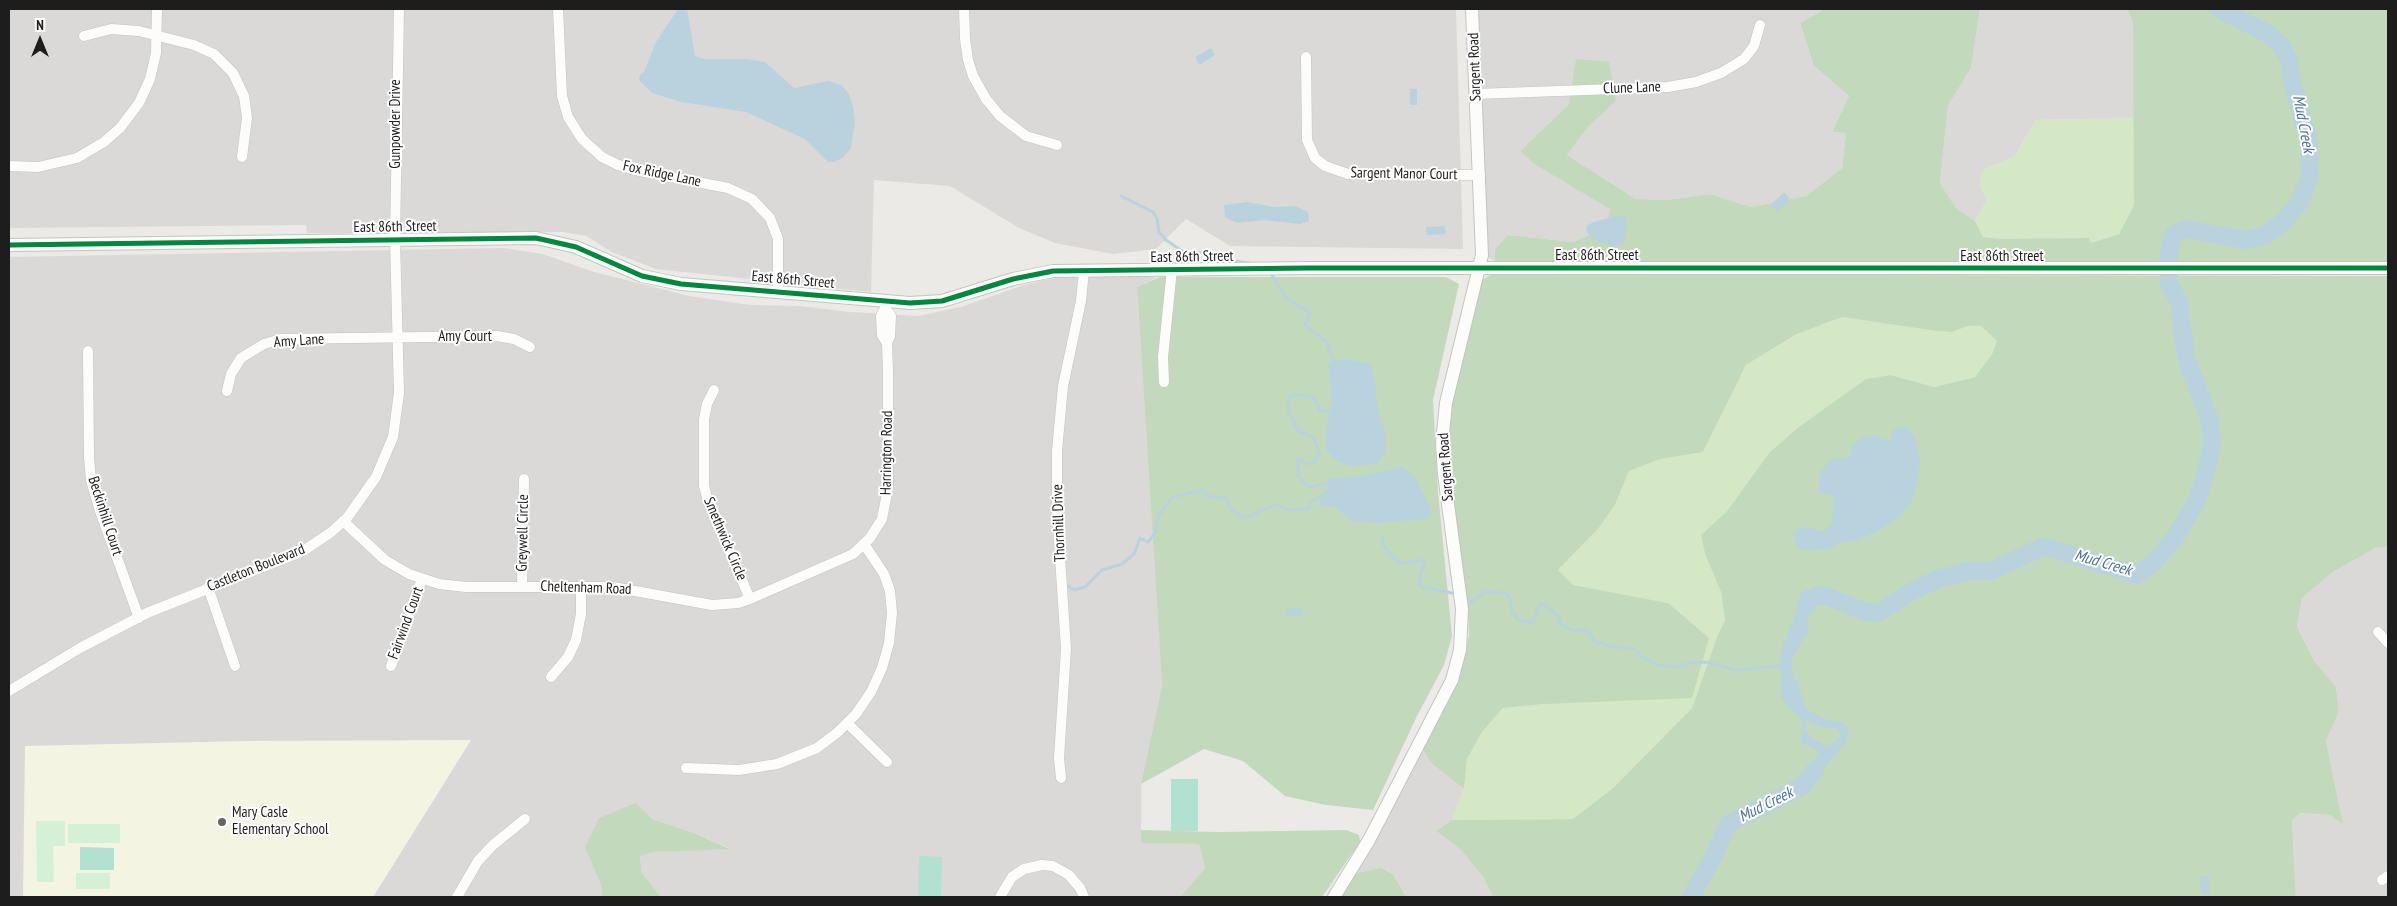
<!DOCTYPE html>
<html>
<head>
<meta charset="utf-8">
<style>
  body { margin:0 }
  #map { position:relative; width:2397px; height:906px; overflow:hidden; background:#ebeae6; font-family:"PT Sans Narrow",sans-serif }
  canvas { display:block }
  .frame { position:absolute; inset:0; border:10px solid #1d1d1d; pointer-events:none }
  .north { position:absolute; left:15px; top:15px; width:50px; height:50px; -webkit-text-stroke:4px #fff; paint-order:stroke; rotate:0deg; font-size:14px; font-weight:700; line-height:20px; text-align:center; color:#1d1d1d }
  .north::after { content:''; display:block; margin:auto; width:18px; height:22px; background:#1d1d1d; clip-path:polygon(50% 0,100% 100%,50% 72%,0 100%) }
</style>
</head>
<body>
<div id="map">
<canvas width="2397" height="906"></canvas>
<div class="frame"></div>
<div class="north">N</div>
</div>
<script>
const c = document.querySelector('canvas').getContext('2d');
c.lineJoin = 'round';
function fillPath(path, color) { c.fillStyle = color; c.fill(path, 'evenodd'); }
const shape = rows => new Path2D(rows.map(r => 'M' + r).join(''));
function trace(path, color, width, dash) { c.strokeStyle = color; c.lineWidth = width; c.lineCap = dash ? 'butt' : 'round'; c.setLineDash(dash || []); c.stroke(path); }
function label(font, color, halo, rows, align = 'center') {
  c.font = font + ' "PT Sans Narrow",sans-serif'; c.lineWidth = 4; c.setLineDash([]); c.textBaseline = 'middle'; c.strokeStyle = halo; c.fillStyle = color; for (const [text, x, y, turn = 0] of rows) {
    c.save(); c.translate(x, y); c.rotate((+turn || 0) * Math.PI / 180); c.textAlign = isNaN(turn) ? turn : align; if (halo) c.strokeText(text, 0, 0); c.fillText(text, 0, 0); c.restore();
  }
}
fillPath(shape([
  [9,9,1456,9,1463,249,1230,246,1186,219,1156,249,1113,254,1055,243,1019,228,950,186,874,180,871,292,656,269,612,252,586,236,563,232,307,233,306,225,9,228],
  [1478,9,1825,9,1800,23,1814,66,1849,96,1832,132,1846,133,1842,168,1806,196,1751,207,1710,194,1667,200,1636,199,1567,155,1588,127,1616,101,1569,104,1520,151,1534,164,1611,209,1606,227,1573,242,1508,235,1495,249,1495,261,1487,257],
  [1980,9,2127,9,2133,21,2135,118,2036,120,2014,157,1983,170,1980,186,1987,200,1975,221,1956,208,1940,183,1948,106,1971,68],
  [503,248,543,254,594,272,689,296,750,305,799,306,850,312,918,316,961,307,1024,285,1057,277,1137,273,1156,278,1137,287,1162,685,1141,784,1141,843,1199,844,1205,868,1180,897,661,897,642,873,640,856,654,852,729,848,694,833,652,819,586,846,601,885,602,897,373,897,471,740,24,897,9,897,9,257],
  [2377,547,2388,547,2388,897,2296,897,2292,821,2300,813,2329,815,2343,824,2326,741,2339,712,2336,687,2315,662,2297,627,2302,598,2333,572],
  [1423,750,1432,764,1464,789,1452,820,1436,831,1461,850,1484,878,1493,897,1407,897,1404,891,1354,874]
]), '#dad9d7');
fillPath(shape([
  [471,740,373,897,23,897,25,746,247,741]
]), '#f3f4e1');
fillPath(shape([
  [2135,118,2134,205,2119,234,2091,243,2089,239,2004,239,1983,237,1975,221,1987,200,1979,185,1983,170,2014,157,2036,120],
  [1842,317,1936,331,1952,332,1968,326,1981,326,1997,341,1992,354,1975,377,1934,387,1891,375,1769,453,1727,511,1701,535,1705,554,1721,592,1725,620,1717,637,1692,708,1613,788,1573,819,1452,820,1464,789,1467,759,1482,732,1503,708,1544,704,1668,603,1572,585,1558,570,1598,529,1615,505,1629,471,1661,459,1703,452,1746,365,1795,335]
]), '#d4e8c6');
fillPath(shape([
  [1825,9,1980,9,1971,68,1948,106,1940,183,1956,208,1975,221,1983,237,2004,239,2089,238,2091,243,2119,234,2134,205,2133,22,2127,9,2388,9,2388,263,1495,261,1495,249,1508,235,1573,242,1606,227,1610,209,1534,164,1520,151,1569,104,1576,59,1609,62,1616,101,1588,127,1567,155,1636,199,1667,200,1710,194,1751,207,1806,196,1842,168,1846,133,1832,132,1849,96,1814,66,1800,23],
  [1555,272,1883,275,2388,276,2388,547,2377,547,2333,572,2302,598,2297,627,2315,662,2336,687,2339,712,2326,741,2343,824,2329,815,2300,813,2292,821,2296,897,1493,897,1484,878,1461,850,1436,831,1452,820,1573,819,1613,788,1692,708,1717,637,1725,620,1721,592,1705,554,1701,535,1727,511,1769,453,1799,427,1866,379,1891,375,1934,387,1975,377,1992,354,1997,341,1981,326,1968,326,1952,332,1936,331,1842,317,1795,335,1746,365,1703,452,1661,459,1629,471,1615,505,1598,529,1558,570,1573,585,1668,603,1709,638,1692,698,1544,704,1503,708,1482,732,1467,759,1464,789,1432,764,1423,750,1457,679,1469,636,1468,607,1450,480,1448,413,1482,280,1492,274],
  [1160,277,1446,277,1459,284,1433,400,1438,492,1452,636,1444,665,1417,716,1373,810,1326,805,1285,796,1243,761,1204,749,1141,784,1162,685,1137,287],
  [636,803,652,819,694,833,730,849,654,852,640,856,642,873,661,897,602,897,601,885,585,847,599,818],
  [1141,830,1218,832,1346,830,1359,835,1360,842,1322,897,1180,897,1205,868,1199,844,1141,843],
  [1381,868,1392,874,1407,897,1339,897,1354,874]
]), '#c3d9bc');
fillPath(shape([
  [36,821,65,821,65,846,53,846,54,882,37,882],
  [68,824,120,824,120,843,68,843],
  [76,873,110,873,110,889,76,889]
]), '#d4f1d7');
fillPath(shape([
  [1171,779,1198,779,1198,831,1171,831],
  [80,847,114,848,114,870,80,870],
  [919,856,942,857,941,897,918,897]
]), '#b2e1d2');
fillPath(shape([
  [678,9,687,9,695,56,704,59,746,59,765,62,794,88,828,81,841,85,849,94,853,106,855,123,851,148,843,158,834,162,828,162,805,139,746,112,681,102,652,93,639,80,640,75,644,72,656,42],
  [1211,48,1215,55,1199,65,1195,57],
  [1410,89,1417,89,1417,105,1410,105],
  [1784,192,1790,199,1778,212,1771,205],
  [1248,202,1274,207,1295,206,1308,212,1309,221,1300,224,1265,220,1237,223,1225,217,1224,205],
  [1615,216,1625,217,1627,224,1623,244,1613,246,1601,243,1592,238,1586,230,1587,225,1594,222],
  [1445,226,1446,234,1427,235,1426,227],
  [1345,359,1370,364,1374,373,1378,413,1386,434,1385,452,1381,459,1376,464,1351,466,1338,462,1326,450,1328,415,1332,408,1328,364,1333,360],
  [1907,427,1914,436,1920,457,1919,475,1912,501,1896,519,1876,532,1857,540,1840,543,1828,549,1801,550,1795,543,1794,532,1803,527,1813,528,1822,532,1831,525,1835,502,1832,496,1818,492,1821,471,1830,461,1836,458,1844,459,1849,456,1852,446,1857,440,1867,436,1877,437,1889,441,1892,432,1897,428],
  [1401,467,1413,474,1431,508,1431,514,1424,519,1382,523,1354,522,1334,507,1321,506,1319,502,1320,498,1326,496,1328,479,1367,475],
  [1816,586,1823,588,1823,595,1820,603,1814,606,1807,615,1809,633,1803,639,1792,660,1793,678,1797,681,1806,709,1825,719,1841,722,1849,728,1847,741,1821,772,1815,784,1804,794,1797,781,1812,765,1819,751,1801,743,1802,720,1782,700,1780,686,1782,681,1780,666,1781,650,1802,597],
  [1805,720,1822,727,1837,728,1840,733,1840,738,1828,746,1811,738,1806,730],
  [1303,607,1303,615,1287,616,1286,609],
  [2200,876,2209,876,2209,894,2201,894]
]), '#bad2de');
trace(shape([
  [1121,196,1153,212,1157,218,1159,232,1166,240,1182,251,1193,254,1202,252,1219,259,1249,263],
  [1272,275,1286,298,1310,313,1305,325,1327,342,1334,363],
  [1330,486,1326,484,1308,487,1298,475,1298,459,1307,464,1315,462,1319,452,1313,437,1298,431,1288,410,1288,399,1293,395,1306,396,1314,398,1320,411,1334,410],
  [1382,537,1383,544,1388,552,1397,561,1405,563,1421,560,1424,564,1419,579,1421,587,1452,593],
  [1068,586,1074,590,1085,587,1102,570,1122,564,1134,554,1140,538,1148,542,1155,533,1158,516,1173,497,1203,490,1207,496,1228,499,1229,506,1233,511,1245,518,1277,504,1289,510,1308,509,1311,502,1328,491],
  [1467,599,1471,602,1484,592,1505,593,1510,599,1512,611,1518,620,1532,623,1540,604,1545,605,1559,616,1559,622,1564,626,1572,630,1588,630,1594,641,1610,646,1634,649,1642,657,1657,665,1679,667,1689,663,1706,662,1736,670,1782,666]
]), '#bad2de', 3);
trace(shape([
  [1806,606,1808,599,1823,595,1866,612,1878,613,1914,590,1938,579,1968,571,1991,571,2044,546,2136,575,2152,564,2176,536,2197,500,2207,469,2212,442,2209,418,2186,358,2179,302,2169,284,2169,248,2174,234,2186,229,2246,240,2266,235,2283,222,2299,203,2310,176,2309,143,2291,77,2289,60,2280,44,2267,33,2219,9],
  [1691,897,1713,857,1728,824,1801,787,1815,770]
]), '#bad2de', 18);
const minor = shape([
  [558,9,562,96,568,117,582,139,602,157,618,165,635,170,728,188,752,199,770,218,778,239,778,291],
  [964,9,965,39,968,60,973,76,986,99,1000,116,1026,136,1057,145],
  [84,36,111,29,139,31,194,45,214,54,233,73,244,96,247,118,242,157],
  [1306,57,1307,140,1315,158,1325,166,1348,174,1480,175],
  [1476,94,1668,87,1696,82,1721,73,1744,59,1754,46,1760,25],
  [9,166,38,167,77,158,104,142,120,128,139,103,150,79,156,53,157,9],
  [885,308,891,316,890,336,887,343],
  [88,351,89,458,91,480,100,511,139,618],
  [1164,382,1163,357,1172,269],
  [714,390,707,404,704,419,704,486,708,501,750,599],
  [227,391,231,374,241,358,264,344,281,339,497,336,514,339,530,347],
  [343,521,385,560,409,574,439,584,466,587,613,587,712,605,738,603,750,599,853,554,870,538,882,519,888,488,888,372,887,343,882,335,881,316,885,308,885,301],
  [522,586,524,479],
  [208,587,235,666],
  [2378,632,2388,643],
  [391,666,422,579],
  [551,677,568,657,576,640,581,614,581,586],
  [9,691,80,648,147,613,303,551,330,533,347,518,376,477,393,437,399,393,395,239,399,9],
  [847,723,887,762],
  [686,768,739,770,777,764,817,748,838,732,856,714,871,692,882,668,889,643,892,613,890,591,884,574,864,544],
  [1061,778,1059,758,1066,649,1057,511,1057,451,1063,386,1081,301,1084,270],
  [2382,880,2388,876],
  [457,897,478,861,493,845,525,819],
  [1000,897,1012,877,1024,869,1042,865,1053,866,1069,875,1080,888,1084,897]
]);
const tertiary = shape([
  [9,245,536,238,576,247,642,276,681,284,910,303,942,301,1013,279,1053,271,1309,268,2388,268],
  [1334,897,1369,840,1452,680,1460,650,1462,609,1444,474,1442,443,1446,403,1482,255,1472,9]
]);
trace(minor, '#c4c4c2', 11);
trace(tertiary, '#c4c4c2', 14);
trace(minor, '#fcfcfb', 10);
trace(tertiary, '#fcfcfb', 12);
trace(shape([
  [9,245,536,238,576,247,642,276,681,284,910,303,942,301,1013,279,1053,271,1309,268,2388,268]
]), '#00873e', 5);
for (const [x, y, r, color] of [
  [222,822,5,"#656563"]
]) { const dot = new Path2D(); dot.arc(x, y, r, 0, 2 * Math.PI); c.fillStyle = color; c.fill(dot); trace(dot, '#fff', 2); }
label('15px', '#1d1d1d', '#fff', [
  ["Sargent Road",1475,67,-92],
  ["Clune Lane",1632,88,-2],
  ["Gunpowder Drive",396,124,-90],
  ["Fox Ridge Lane",662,174,12],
  ["Sargent Manor Court",1404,174,1],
  ["East 86th Street",395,227,-1],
  ["East 86th Street",1597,256],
  ["East 86th Street",1192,257,-1],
  ["East 86th Street",2002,257],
  ["East 86th Street",793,280,5],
  ["Amy Court",465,337],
  ["Amy Lane",299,341,-4],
  ["Harrington Road",887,453,-89],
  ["Sargent Road",1446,467,-94],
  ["Beckinhill Court",105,516,72],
  ["Thornhill Drive",1059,523,-92],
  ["Greywell Circle",523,533,-89],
  ["Smethwick Circle",725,539,67],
  ["Castleton Boulevard",256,568,-22],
  ["Cheltenham Road",586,588,2],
  ["Fairwind Court",406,623,-70]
]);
label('15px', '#1d1d1d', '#fff', [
  ["Mary Casle",232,813],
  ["Elementary School",232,830]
], 'left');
label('italic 16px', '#4e72a8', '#fff', [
  ["Mud Creek",2303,124,79],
  ["Mud Creek",2103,563,16],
  ["Mud Creek",1766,805,-27]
]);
</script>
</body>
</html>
